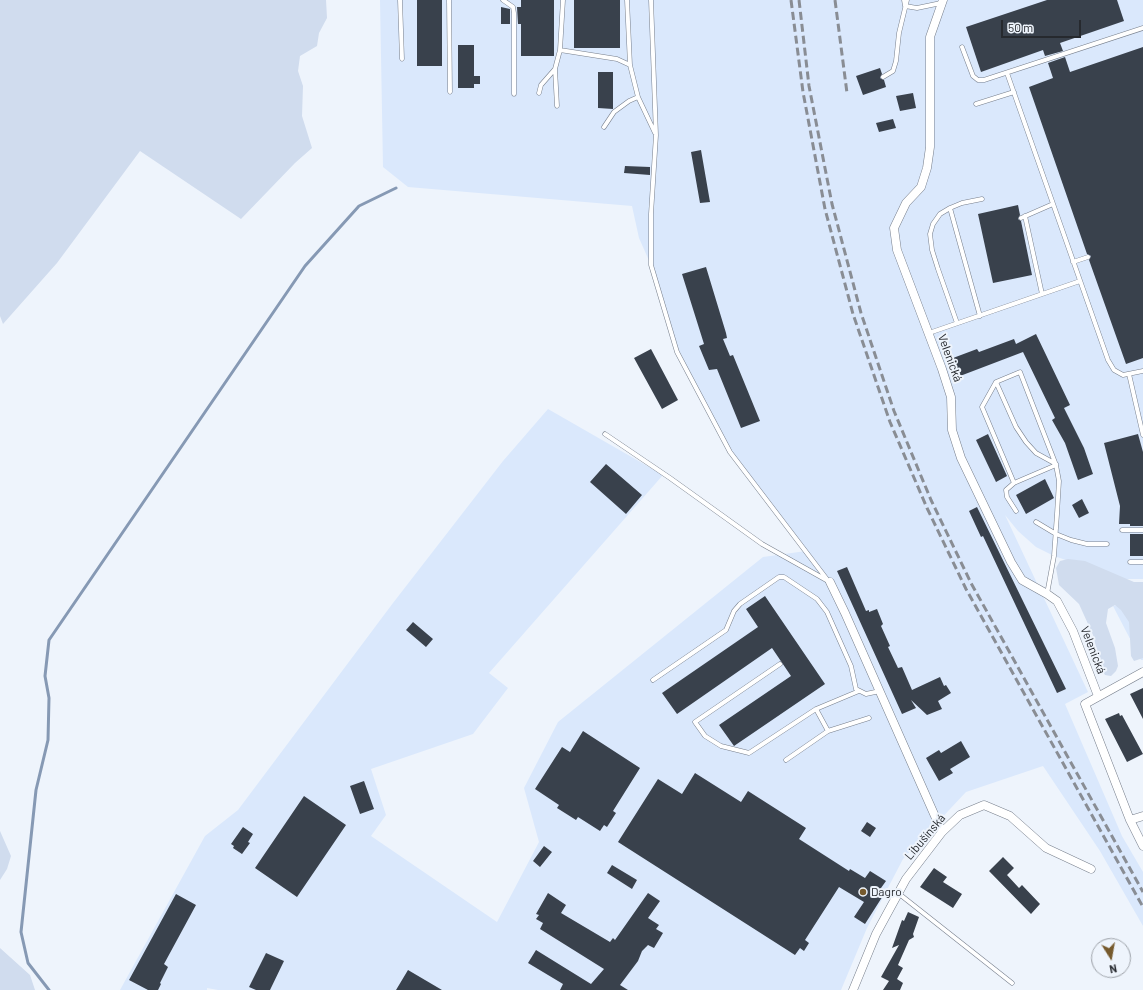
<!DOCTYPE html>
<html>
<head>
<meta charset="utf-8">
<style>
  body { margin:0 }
  #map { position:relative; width:1143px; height:990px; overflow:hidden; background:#eef4fc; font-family:Barlow,sans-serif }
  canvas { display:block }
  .north { position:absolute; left:1091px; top:938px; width:40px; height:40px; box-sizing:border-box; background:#eef4fc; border:1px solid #9ea3aa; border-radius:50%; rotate:169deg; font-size:11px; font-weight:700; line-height:16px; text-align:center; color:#26292e }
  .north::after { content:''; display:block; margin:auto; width:14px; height:18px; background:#765a2d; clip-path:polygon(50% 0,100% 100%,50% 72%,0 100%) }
  .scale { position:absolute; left:1001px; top:20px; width:80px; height:18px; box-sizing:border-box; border:2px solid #26292e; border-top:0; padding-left:5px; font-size:12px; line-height:14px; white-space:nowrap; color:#26292e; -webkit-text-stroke:3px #eef4fc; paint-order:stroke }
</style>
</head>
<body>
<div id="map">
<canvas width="1143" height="990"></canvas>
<div class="north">N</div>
<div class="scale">50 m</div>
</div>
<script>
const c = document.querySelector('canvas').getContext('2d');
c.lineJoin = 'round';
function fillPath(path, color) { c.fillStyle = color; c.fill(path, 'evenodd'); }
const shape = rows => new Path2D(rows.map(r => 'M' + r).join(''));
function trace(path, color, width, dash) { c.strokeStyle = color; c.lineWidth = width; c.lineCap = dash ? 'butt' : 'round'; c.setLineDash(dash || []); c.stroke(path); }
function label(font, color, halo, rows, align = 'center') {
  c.font = font + ' Barlow,sans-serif'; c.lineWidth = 4; c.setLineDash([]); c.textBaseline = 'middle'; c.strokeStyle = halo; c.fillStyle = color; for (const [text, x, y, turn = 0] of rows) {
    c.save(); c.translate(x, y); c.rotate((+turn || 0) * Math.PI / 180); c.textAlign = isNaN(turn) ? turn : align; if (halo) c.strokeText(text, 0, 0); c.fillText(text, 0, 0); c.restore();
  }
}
fillPath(shape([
  [380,0,1143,0,1143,579,1122,579,1054,556,1036,547,1018,531,1005,515,1088,692,1065,704,1122,836,1143,872,1143,926,1100,851,1043,766,966,792,903,859,867,928,841,990,218,990,207,988,207,990,120,990,205,836,238,810,393,603,503,461,548,409,663,475,489,673,508,688,473,734,371,769,386,815,371,836,497,922,539,842,524,788,558,722,763,557,806,551,730,452,677,352,651,265,639,238,632,206,408,187,383,167],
  [1143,598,1143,660,1141,660,1113,606]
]), '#dae8fc');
fillPath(shape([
  [0,0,326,0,327,18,319,33,317,46,300,56,298,71,303,86,302,116,312,148,295,163,241,219,140,151,57,263,3,324,0,316],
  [1068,559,1085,561,1134,582,1143,582,1143,658,1134,661,1131,656,1129,622,1121,610,1115,605,1108,609,1106,623,1115,648,1118,666,1116,671,1111,676,1105,675,1102,670,1093,635,1079,604,1059,585,1056,568,1060,561],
  [0,831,11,856,7,869,0,880],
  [0,948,30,975,35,990,0,990]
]), '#d0dcee');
trace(shape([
  [49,990,28,963,21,932,36,790,48,740,49,698,45,676,49,640,305,266,359,206,396,188]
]), '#8699b4', 3);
fillPath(shape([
  [417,0,442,0,442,66,417,66],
  [521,0,554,0,554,56,521,56,521,24,518,24,517,7,521,7],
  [574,0,620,0,620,48,574,48],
  [1047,0,1117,0,1124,21,1060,43,1063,51,1045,56,1043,50,981,72,966,27],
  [501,7,510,9,510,24,501,24],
  [458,45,474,45,474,76,480,76,480,84,474,84,474,88,458,88],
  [1143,47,1143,358,1126,364,1089,260,1091,256,1087,254,1029,87,1053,78,1048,63,1065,57,1070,72],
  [880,68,882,74,880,78,884,80,886,87,863,95,856,76],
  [598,72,613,72,613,109,598,108],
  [913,93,916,108,900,111,896,96],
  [893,119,896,128,879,132,876,123],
  [701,150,710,202,700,203,691,152],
  [625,166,650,167,650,175,624,173],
  [1018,205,1020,215,1018,219,1021,221,1032,275,993,283,978,214],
  [706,267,726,333,727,338,723,339,730,356,733,355,760,421,741,428,717,369,709,370,699,346,704,344,682,274],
  [1036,334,1070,405,1064,408,1084,448,1093,474,1078,480,1065,443,1052,420,1055,418,1023,352,960,376,953,358,977,349,979,352,1014,339,1016,344],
  [651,349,678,400,662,409,634,358],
  [988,434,1007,476,996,482,976,440],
  [1138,434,1143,452,1143,526,1130,526,1130,524,1119,524,1120,506,1104,443],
  [606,464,642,495,626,514,590,482],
  [1045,479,1054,498,1026,514,1016,495],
  [1082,499,1089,513,1079,518,1072,505],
  [977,507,1066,689,1057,693,983,536,981,537,969,511],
  [1130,534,1143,534,1143,556,1130,556],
  [847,567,866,611,869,610,869,612,877,609,883,624,881,626,890,646,888,647,898,668,902,667,912,690,940,677,944,686,946,685,951,693,938,701,942,709,927,715,911,700,916,708,902,714,837,571],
  [765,596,825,684,734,746,719,725,791,676,772,648,677,714,662,693,758,627,746,609],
  [413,622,433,639,426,647,406,630],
  [1143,688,1143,719,1130,694],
  [1119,713,1120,716,1122,715,1143,754,1127,762,1105,719],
  [583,731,640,768,613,811,616,813,607,827,604,825,600,831,578,817,576,820,557,808,559,805,535,789,562,747,570,752],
  [961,741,970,757,950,769,953,773,939,781,926,758,939,750,941,753],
  [695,773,741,802,748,791,806,828,799,839,849,871,850,869,865,878,870,871,886,881,881,888,886,891,865,924,854,917,864,902,839,887,805,940,809,943,804,951,800,948,795,955,618,842,658,779,682,794],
  [364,781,374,809,360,814,350,786],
  [304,796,346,825,297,897,255,868],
  [867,822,876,828,870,837,861,831],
  [243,827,253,834,248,842,250,843,242,854,233,848,234,846,231,844],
  [544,846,552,852,540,867,533,861],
  [1003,857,1014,868,1007,875,1019,888,1022,885,1040,904,1031,914,989,871],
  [612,865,637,880,632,889,607,873],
  [934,868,947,877,943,882,962,894,953,908,920,887],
  [548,893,566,905,561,913,610,942,613,938,615,940,648,893,660,901,648,918,659,925,656,929,663,933,654,948,648,945,642,951,638,961,620,985,628,990,560,990,563,984,528,963,536,950,591,984,604,969,540,929,543,923,536,919,539,915,536,914],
  [176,894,196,905,164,964,168,967,160,983,161,984,158,990,148,990,129,980],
  [908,912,919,917,913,934,914,937,909,940,898,965,903,968,897,979,903,983,900,990,883,990,889,981,881,977,899,945,892,948,902,920,904,921],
  [266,953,284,961,270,990,256,990,249,987],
  [408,970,442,990,396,990]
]), '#39414c');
const service = shape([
  [400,0,402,59],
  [449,0,450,92],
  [503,0,513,7,514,13,514,94],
  [627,0,630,65,638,97],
  [651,0,656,135,651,214,651,265,677,352,730,452,829,582],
  [904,0,905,6,917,8,941,3],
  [962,47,973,76,978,80,984,80,1143,28],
  [560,50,617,59,630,65],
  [555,69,557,106],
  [1007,73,1108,360,1114,370,1123,375,1143,371],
  [883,77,893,71,896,61,899,33,907,0],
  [539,93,541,85,555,69,560,50,563,0],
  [976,104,1014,92],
  [604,127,614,112,629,101,638,97,655,133],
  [950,208,980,316],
  [1025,216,1042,294],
  [1021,218,1053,204],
  [1073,262,1088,257],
  [957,323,938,269,932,250,930,234,933,224,940,214,950,208,962,203,982,199],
  [929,333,1080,281],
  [1129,374,1143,435],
  [996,382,1016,427,1026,442,1036,453,1056,464],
  [605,434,670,478,762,544,828,581],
  [1014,483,1006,490,1007,497,1016,511],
  [1036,522,1056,534,1071,540,1087,544,1107,544],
  [1122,530,1143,530],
  [1130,562,1143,562],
  [1047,594,1054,556,1057,514,1059,481,1056,465,1020,372,996,382,982,407,1014,483,1056,465],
  [780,664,695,722,705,736,721,746,749,753,816,709,859,691],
  [653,680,726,630,734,611,740,604,779,577,784,577,817,599,827,612,851,666,856,689,866,694,880,691],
  [816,709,828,731],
  [786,760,828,731,869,718],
  [898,893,1012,983]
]);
const minor = shape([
  [943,0,930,37,930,147,927,168,921,187,906,203,894,228,897,250,942,369,951,397,952,430,961,458,1011,562,1022,580,1047,594,1057,601,1073,631,1098,696],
  [830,582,845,613,942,832],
  [1143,672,1085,704,1130,820,1143,846],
  [1130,820,1143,816],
  [853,990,876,934,906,879,942,832,960,815,984,805,1010,816,1046,848,1091,869]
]);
trace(service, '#777f8c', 5);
trace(minor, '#777f8c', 9);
trace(service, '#fff', 4);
trace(minor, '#fff', 8);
trace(shape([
  [791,0,803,92,825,209,853,314,890,422,927,508,966,589,1143,907],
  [799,0,809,86,832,204,861,313,894,411,931,500,971,583,1143,892],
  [835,0,847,93]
]), '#898d94', 3, [8, 4]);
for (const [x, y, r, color] of [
  [863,892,4,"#765a2d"]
]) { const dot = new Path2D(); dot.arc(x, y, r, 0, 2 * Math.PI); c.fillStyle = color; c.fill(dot); trace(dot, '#eef4fc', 1.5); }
label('12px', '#26292e', '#eef4fc', [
  ["Velenická",950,358,70],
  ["Velenická",1093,650,69],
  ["Libušínská",925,837,-50]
]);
label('12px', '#26292e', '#eef4fc', [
  ["Dagro",871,892]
], 'left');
</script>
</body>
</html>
